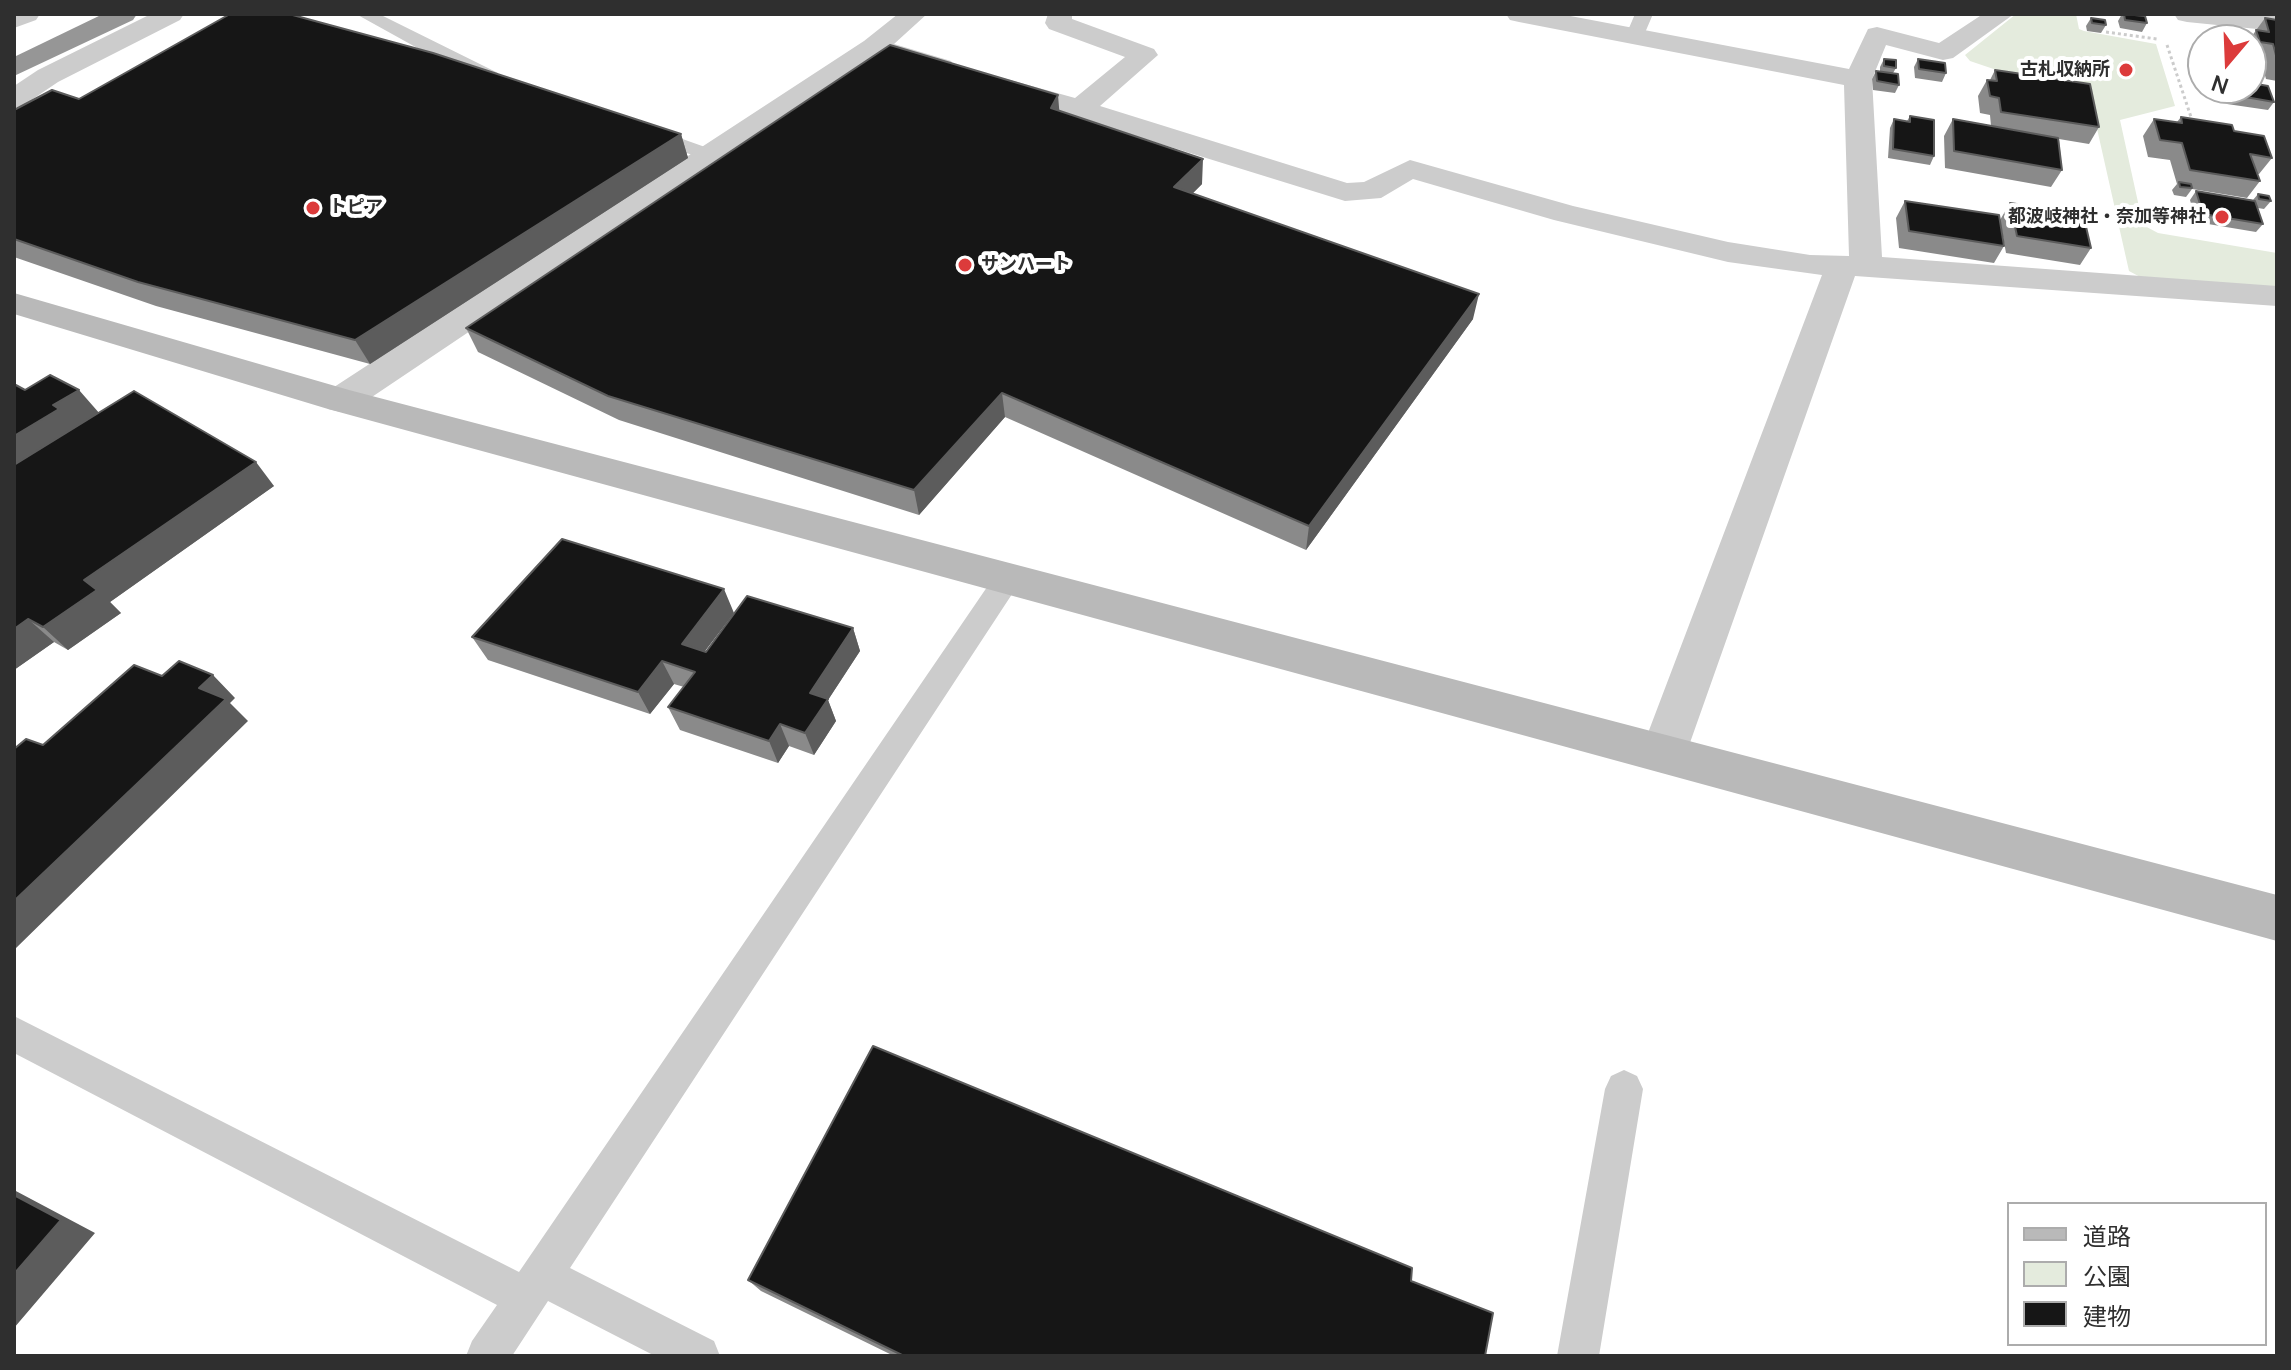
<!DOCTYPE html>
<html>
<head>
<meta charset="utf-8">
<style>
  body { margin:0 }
  #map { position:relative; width:2291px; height:1370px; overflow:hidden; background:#fff; font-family:Manrope,"Noto Sans JP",sans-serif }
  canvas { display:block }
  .frame { position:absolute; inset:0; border:16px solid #2f2f2f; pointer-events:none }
  .legend { position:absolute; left:2007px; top:1202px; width:260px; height:144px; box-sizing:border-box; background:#fff; border:2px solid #acacac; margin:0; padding:10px 14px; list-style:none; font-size:24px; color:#2f2f2f }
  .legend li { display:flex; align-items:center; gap:16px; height:40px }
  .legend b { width:40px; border:2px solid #acacac }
  .north { position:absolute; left:2187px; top:24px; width:80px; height:80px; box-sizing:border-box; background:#fff; border:2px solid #acacac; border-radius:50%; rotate:199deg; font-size:22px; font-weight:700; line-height:32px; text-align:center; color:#2f2f2f }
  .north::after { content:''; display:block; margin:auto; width:28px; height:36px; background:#dc3b3b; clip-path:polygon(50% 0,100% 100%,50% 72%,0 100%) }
</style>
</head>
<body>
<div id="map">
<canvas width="2291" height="1370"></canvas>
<div class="frame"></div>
<ul class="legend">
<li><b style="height:10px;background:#b9b9b9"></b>道路</li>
<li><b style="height:22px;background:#e4ebdd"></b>公園</li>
<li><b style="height:22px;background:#161616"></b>建物</li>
</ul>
<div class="north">N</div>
</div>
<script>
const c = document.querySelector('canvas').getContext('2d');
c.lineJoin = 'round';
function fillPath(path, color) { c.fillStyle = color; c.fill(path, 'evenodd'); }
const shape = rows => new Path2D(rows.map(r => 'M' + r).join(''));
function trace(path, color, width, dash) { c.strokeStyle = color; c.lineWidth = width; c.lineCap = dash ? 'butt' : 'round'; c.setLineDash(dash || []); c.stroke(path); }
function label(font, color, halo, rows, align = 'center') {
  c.font = font + ' Manrope,"Noto Sans JP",sans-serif'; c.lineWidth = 8; c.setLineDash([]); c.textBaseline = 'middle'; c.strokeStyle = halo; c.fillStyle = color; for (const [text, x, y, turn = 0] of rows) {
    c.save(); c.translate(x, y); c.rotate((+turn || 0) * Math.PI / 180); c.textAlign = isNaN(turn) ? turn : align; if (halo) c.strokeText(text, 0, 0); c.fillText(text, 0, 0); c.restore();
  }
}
fillPath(shape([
  [2016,14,2076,14,2079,29,2084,31,2156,44,2175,106,2120,120,2143,225,2158,233,2277,253,2277,289,2142,278,2129,271,2091,102,1970,61,1965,55]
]), '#e4ebdd');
trace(shape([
  [2106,32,2157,39],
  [2167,45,2193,123]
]), '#ccc', 3, [3, 3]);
fillPath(shape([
  [356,14,379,14,498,73,489,79,448,65,356,14],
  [1635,14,1653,14,1644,35,1635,40,1626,35,1635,14],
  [646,126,719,152,722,156,712,162,639,136,636,132,639,128,646,126],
  [1008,568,1018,571,1022,578,1018,585,570,1268,714,1341,720,1356,655,1356,548,1301,512,1356,466,1356,472,1341,497,1305,14,1053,14,1016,519,1272,998,571,1008,568],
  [1624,1070,1637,1076,1643,1089,1599,1356,1557,1356,1605,1089,1611,1076,1624,1070]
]), '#ccc');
fillPath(shape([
  [14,14,40,14,36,20,14,28,14,14],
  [151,14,184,14,180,20,58,82,24,105,14,108,14,86,38,70,151,14],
  [898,14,927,14,894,44,951,61,955,67,951,73,941,75,878,57,354,409,341,412,328,409,323,400,328,391,864,41,898,14],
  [1048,14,1072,14,1072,19,1154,49,1158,55,1100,106,1347,183,1364,182,1410,160,1573,206,1728,242,1810,255,1849,256,1844,85,1519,22,1510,20,1506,14,1560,14,1849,69,1868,29,1877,27,1939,43,1983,14,2014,14,1953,58,1943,60,1886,45,1872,79,1882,257,2277,286,2277,306,1855,276,1686,754,1679,767,1663,773,1647,767,1640,754,1822,275,1728,262,1554,220,1413,179,1381,198,1345,201,993,92,989,86,993,80,1003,78,1075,98,1125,57,1049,29,1045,23,1048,14],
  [2174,14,2277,15,2277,31,2187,22,2178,20,2174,14]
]), '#ccc');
fillPath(shape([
  [14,293,349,390,2277,895,2277,941,328,409,14,314,14,293]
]), '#b9b9b9');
fillPath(shape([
  [103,14,137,14,133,20,14,76,14,57,103,14]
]), '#969696');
fillPath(shape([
  [2122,14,2133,14,2147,23,2142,32,2120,28,2118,21],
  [2091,18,2106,25,2101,33,2087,31,2086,26],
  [2265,18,2277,20,2277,81,2266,79,2261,61,2251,59,2251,40,2249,40],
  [1884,59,1896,68,1893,73,1899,85,1895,93,1873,90,1872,79,1876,71,1880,71,1880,67],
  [1918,59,1946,73,1942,82,1915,78,1914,67],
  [1995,70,2099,127,2089,144,2059,139,2062,170,2051,187,1945,168,1944,136,1953,119,1991,126,1990,115,1980,113,1978,96,1987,80,1990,80],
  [2222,88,2251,88,2274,102,2268,110,2227,104],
  [79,99,681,134,688,158,370,364,156,306,14,257,14,110],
  [1059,111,1202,184,1192,194,1473,319,1306,550,1005,417,919,515,619,420,478,352,466,328],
  [1910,116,1934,156,1930,165,1888,158,1890,128,1894,119,1907,121],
  [2181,117,2234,131,2272,158,2259,174,2257,174,2260,181,2247,198,2192,189,2186,197,2174,195,2172,190,2177,184,2170,160,2148,157,2143,136,2154,119,2177,122],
  [2196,191,2253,200,2258,194,2271,201,2264,209,2258,208,2263,224,2256,232,2196,222,2190,200],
  [1905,201,2004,246,1994,263,1899,248,1896,218],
  [2010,203,2091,248,2080,265,2006,253,2000,220],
  [14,384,25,390,99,413,274,486,110,602,121,613,68,650,54,642,14,670],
  [734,613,704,651,853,628,860,651,828,700,836,721,814,755,789,746,778,763,680,730,668,707,684,687,674,684,650,714,488,660,472,637],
  [748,1280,1411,1281,1485,1356,894,1356,761,1291]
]), '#8a8a8a');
fillPath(shape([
  [1058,95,1060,119,1051,108],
  [681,134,688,158,370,364,355,340],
  [1203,159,1202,184,1174,212,1174,187],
  [1479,294,1473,319,1306,550,1309,526],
  [79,390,100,414,14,475,14,436,53,405],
  [1002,393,1005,417,919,515,914,490],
  [256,462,274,486,110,602,121,613,68,650,43,627,84,580],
  [724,589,734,613,693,667,682,644],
  [28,619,54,642,14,670,14,629],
  [853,628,860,651,828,700,836,721,814,755,805,733,810,693],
  [662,661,674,684,650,714,638,692],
  [213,675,235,698,230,703,248,721,14,950,14,901,199,688],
  [780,724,789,746,778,763,769,741],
  [14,1190,95,1233,14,1328]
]), '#5c5c5c');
const building = shape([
  [230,14,289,14,433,53,681,134,355,340,138,282,14,239,14,110,52,90,79,99,230,14],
  [2124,14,2145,16,2147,23,2125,20,2124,14],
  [2091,18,2105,20,2106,25,2092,23,2091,18],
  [2265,18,2277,20,2277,59,2273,44,2260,42,2256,30,2269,32,2265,18],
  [890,45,1058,95,1051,108,1203,159,1174,187,1479,294,1309,526,1002,393,914,490,608,396,466,328,890,45],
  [1884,59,1896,60,1896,68,1884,66,1884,59],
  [1918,59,1945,63,1946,73,1919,69,1918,59],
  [1995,70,2090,84,2099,127,2001,112,1999,98,1990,96,1987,80,1997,81,1995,70],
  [1876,71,1898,74,1899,85,1877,81,1876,71],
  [2251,83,2268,86,2274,102,2234,95,2231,88,2251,88,2251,83],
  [1910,116,1934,120,1934,156,1893,149,1894,119,1910,122,1910,116],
  [2181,117,2232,125,2234,131,2264,136,2272,158,2250,154,2260,181,2190,170,2182,143,2160,140,2154,119,2182,123,2181,117],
  [1953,119,2058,138,2062,170,1954,151,1953,119],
  [2179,182,2191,184,2192,188,2180,187,2179,182],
  [2196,191,2255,201,2263,224,2203,214,2196,191],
  [2258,194,2269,196,2271,201,2259,199,2258,194],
  [1905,201,1999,215,2004,246,1909,231,1905,201],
  [2010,203,2083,214,2091,248,2017,236,2010,203],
  [50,375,79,390,53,405,59,409,14,436,14,384,25,390,50,375],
  [134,391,256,462,84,580,97,590,43,627,28,619,14,629,14,465,134,391],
  [562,539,724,589,682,644,706,652,747,596,853,628,810,693,828,699,805,733,780,724,769,741,668,707,695,672,662,661,638,692,472,637,562,539],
  [179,661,213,675,199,688,226,699,14,901,14,749,26,739,43,745,134,665,162,676,179,661],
  [873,1046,1412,1268,1411,1281,1493,1313,1485,1356,904,1356,748,1280,873,1046],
  [14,1195,61,1220,14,1274,14,1195]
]);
fillPath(building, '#161616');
trace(building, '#5c5c5c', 2);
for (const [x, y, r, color] of [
  [2126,70,8,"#dc3b3b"],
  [313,208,8,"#dc3b3b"],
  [2222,217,8,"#dc3b3b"],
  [965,265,8,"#dc3b3b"]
]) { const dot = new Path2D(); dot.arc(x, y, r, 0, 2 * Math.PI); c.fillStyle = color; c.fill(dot); trace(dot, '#fff', 3); }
label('bold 18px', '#2f2f2f', '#fff', [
  ["古札収納所",2110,70],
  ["トピア",329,208,"left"],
  ["都波岐神社・奈加等神社",2206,217],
  ["サンハート",981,265,"left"]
], 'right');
</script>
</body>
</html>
